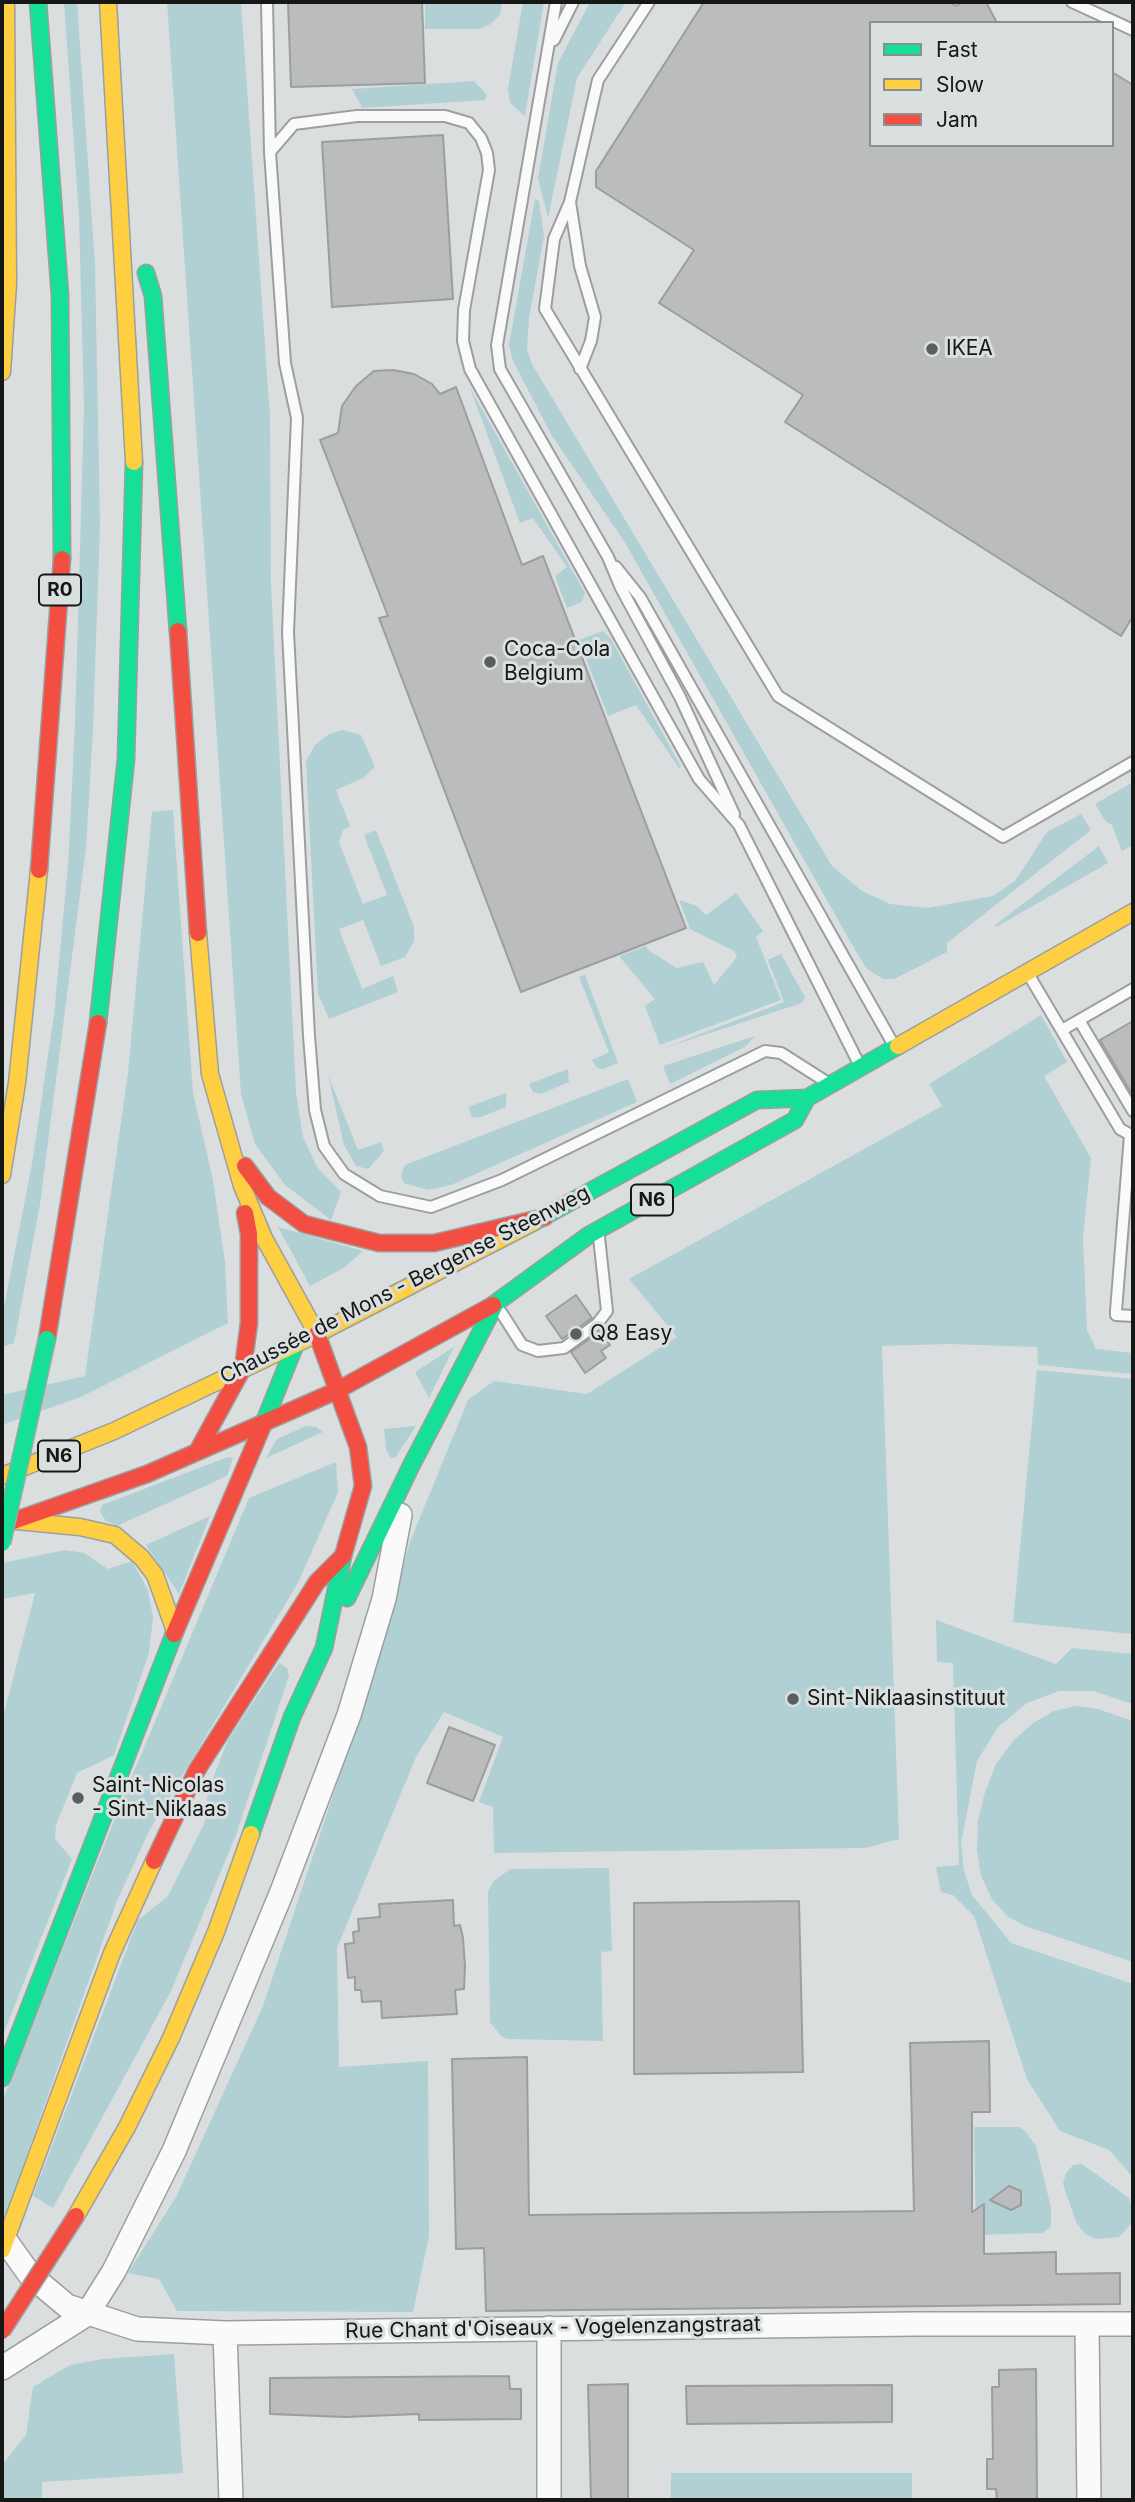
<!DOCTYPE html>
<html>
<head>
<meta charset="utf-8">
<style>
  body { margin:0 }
  #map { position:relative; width:1135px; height:2502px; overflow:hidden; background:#dbdedf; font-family:Inter,sans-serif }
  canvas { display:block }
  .frame { position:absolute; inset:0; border:4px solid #161818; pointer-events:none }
  .legend { position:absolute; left:869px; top:21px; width:245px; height:126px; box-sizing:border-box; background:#dadfe0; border:2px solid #8c8f90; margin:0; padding:9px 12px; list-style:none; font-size:21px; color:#161818 }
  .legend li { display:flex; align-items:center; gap:14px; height:35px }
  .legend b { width:35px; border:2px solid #8c8f90 }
</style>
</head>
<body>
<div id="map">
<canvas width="1135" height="2502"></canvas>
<div class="frame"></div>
<ul class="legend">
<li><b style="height:9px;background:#16e098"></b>Fast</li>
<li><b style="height:9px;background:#ffcf43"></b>Slow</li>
<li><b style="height:9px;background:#f24e42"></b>Jam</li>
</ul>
</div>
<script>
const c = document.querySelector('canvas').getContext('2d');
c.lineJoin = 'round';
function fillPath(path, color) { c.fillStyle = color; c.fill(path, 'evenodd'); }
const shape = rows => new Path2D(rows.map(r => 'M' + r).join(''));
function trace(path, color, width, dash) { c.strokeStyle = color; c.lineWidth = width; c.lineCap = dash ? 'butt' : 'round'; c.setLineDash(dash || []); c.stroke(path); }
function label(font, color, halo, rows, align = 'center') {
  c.font = font + ' Inter,sans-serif'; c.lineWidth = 6; c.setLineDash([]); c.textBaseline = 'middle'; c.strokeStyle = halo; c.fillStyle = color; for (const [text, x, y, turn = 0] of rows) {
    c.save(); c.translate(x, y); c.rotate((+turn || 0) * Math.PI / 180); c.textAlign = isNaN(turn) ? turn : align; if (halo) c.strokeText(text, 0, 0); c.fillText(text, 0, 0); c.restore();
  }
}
fillPath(shape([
  [64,2,77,2,95,265,100,525,93,729,86,848,40,1204,14,1343,2,1347,2,1317,32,1164,54,1015,68,866,75,723,84,407,79,216],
  [167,2,241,2,270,417,271,584,296,1092,303,1137,317,1167,341,1192,331,1220,285,1185,255,1144,241,1094],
  [425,2,502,2,500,15,489,25,479,29,425,29],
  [523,2,544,2,525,116,510,103,508,89],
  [590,2,626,2,577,78,548,218,538,178,558,63],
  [474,81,487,95,485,100,362,108,352,89],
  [535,199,539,201,544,236,529,318,527,349,532,364,832,866,862,891,890,904,927,908,993,896,1015,881,1047,832,1081,814,1091,830,947,943,947,952,894,979,883,979,867,969,855,950,624,541,552,436,513,361,509,345],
  [470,388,585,593,582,602,567,608,555,576,567,567,533,518,520,523],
  [603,631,611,639,681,767,679,768,636,705,608,716,579,640],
  [343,730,361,735,375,767,363,778,336,790,350,826,343,830,339,842,363,904,387,895,364,835,376,830,414,927,414,941,405,957,381,966,363,920,339,929,362,989,393,976,398,992,329,1019,318,994,306,761,315,745,329,734],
  [1133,782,1133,845,1122,851,1112,825,1106,822,1095,804],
  [173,810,193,1093,213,1180,225,1262,228,1323,81,1397,2,1425,2,1395,85,1376,128,1073,152,812],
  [1099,846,1108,863,996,927,995,925],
  [736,893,763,931,756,937,781,1000,660,1045,645,1006,655,999,619,956,646,946,648,950,677,968,703,962,714,985,737,957,734,951,690,929,679,900,697,906,706,915],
  [781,954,805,997,802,1003,661,1049,784,1002,768,960],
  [585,975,618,1063,603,1069,597,1068,592,1060,609,1052,579,977],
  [1041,1015,1067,1062,1044,1076,1091,1158,1083,1237,1087,1330,1096,1349,1133,1353,1133,1374,1038,1365,1037,1347,949,1344,882,1346,899,1839,865,1848,494,1853,493,1807,479,1802,503,1737,444,1712,416,1757,337,1948,339,2067,428,2061,429,2236,413,2312,177,2311,159,2279,128,2273,176,2197,263,2006,363,1705,410,1542,468,1400,494,1381,587,1394,677,1337,629,1279,942,1106,929,1084],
  [755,1036,745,1047,670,1084,663,1066],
  [568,1069,569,1082,541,1094,533,1092,529,1084],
  [328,1075,358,1150,381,1142,384,1151,368,1169,356,1166,344,1145],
  [628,1079,637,1102,451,1185,428,1190,404,1183,401,1175,405,1165],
  [506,1093,506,1107,478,1118,472,1117,468,1107],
  [278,1227,363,1251,345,1267,310,1286],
  [454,1347,429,1398,415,1372],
  [1037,1370,1133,1379,1133,1634,1013,1622],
  [306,1426,316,1427,323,1432,266,1458,277,1439],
  [416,1426,395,1458,390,1457,386,1449,384,1429],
  [228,1457,233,1458,227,1476,117,1526,106,1521,100,1512,102,1505],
  [336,1462,338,1492,298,1583,149,1831,117,1901,2,2225,2,2102,125,1793,249,1498],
  [210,1516,179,1594,146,1545],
  [65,1550,84,1553,108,1569,132,1561,148,1590,153,1618,149,1653,114,1755,77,1773,56,1825,55,1839,72,1859,2,2038,2,1721,35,1593,2,1599,2,1563],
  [936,1620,1056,1664,1072,1648,1133,1654,1133,1704,1093,1691,1059,1691,1027,1703,998,1727,977,1761,961,1843,964,1871,972,1895,1011,1943,1133,1984,1133,2177,1109,2150,1060,2131,1027,2079,974,1916,953,1895,941,1892,936,1867,959,1865,953,1663,937,1662],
  [279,1663,287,1668,289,1676,236,1835,171,1991,53,2208,33,2196,138,1920,168,1896,205,1822,208,1791,228,1740],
  [1076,1706,1098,1709,1133,1721,1133,1962,1025,1926,1007,1916,992,1899,981,1876,977,1850,978,1821,985,1792,996,1764,1013,1741,1033,1723,1054,1711],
  [609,1868,612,1951,601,1952,603,2041,508,2039,501,2036,490,2022,488,1892,493,1882,510,1869],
  [974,2127,1019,2127,1025,2131,1036,2146,1051,2208,1051,2227,1042,2233,976,2235],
  [1082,2164,1129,2198,1133,2210,1130,2225,1119,2237,1096,2239,1085,2234,1076,2222,1063,2184,1066,2173,1073,2165],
  [174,2354,183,2473,42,2482,42,2500,2,2500,2,2465,26,2435,33,2387,70,2365,102,2359],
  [671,2473,912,2473,912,2500,671,2500]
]), '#b0d0d4');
const building = shape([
  [288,2,422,2,425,83,291,87,288,2],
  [704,2,949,2,956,6,963,2,986,2,997,23,871,23,871,145,1112,145,1112,72,1133,85,1133,616,1121,636,785,422,803,395,659,303,694,250,596,187,596,171,704,2],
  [443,135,453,299,332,307,322,142,443,135],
  [393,370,414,374,432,384,440,394,456,387,522,565,543,556,686,928,521,992,379,618,388,616,320,440,338,433,342,406,356,386,374,371,393,370],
  [1133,1021,1133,1096,1100,1040,1133,1021],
  [576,1295,592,1318,562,1339,546,1316,576,1295],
  [601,1331,610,1345,601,1351,606,1358,585,1373,571,1352,601,1331],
  [449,1727,495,1745,473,1801,427,1783,449,1727],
  [453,1900,454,1926,460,1925,463,1938,465,1966,464,1989,455,1990,457,2014,382,2018,381,2001,362,2002,361,1990,355,1990,355,1977,348,1978,345,1944,354,1943,353,1932,359,1931,358,1919,380,1917,379,1904,453,1900],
  [799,1901,803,2072,634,2074,634,1903,799,1901],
  [989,2041,990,2112,972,2112,972,2212,984,2204,984,2254,1056,2252,1056,2274,1120,2273,1120,2304,486,2311,484,2248,456,2249,452,2059,527,2057,529,2215,914,2211,910,2043,989,2041],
  [1009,2186,1021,2191,1021,2205,1011,2210,990,2200,1009,2186],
  [1036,2369,1037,2500,997,2500,996,2489,987,2489,987,2459,993,2459,992,2387,999,2387,999,2370,1036,2369],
  [509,2376,510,2389,521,2389,521,2419,419,2420,419,2414,345,2417,270,2414,270,2378,509,2376],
  [628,2384,628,2500,591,2500,588,2385,628,2384],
  [892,2385,892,2422,687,2424,686,2386,892,2385]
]);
fillPath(building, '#bbbcbd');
trace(building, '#9c9e9e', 2);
const lane = shape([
  [267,2,270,152],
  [556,2,497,345,500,369,608,557,621,588,680,697,734,814],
  [649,2,598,80,570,202,554,239,545,309,778,696,1003,837,1133,762],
  [1072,2,1133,30],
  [554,40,573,2],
  [570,202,580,266,595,317,591,341,580,369],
  [616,567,640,597,892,1042],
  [1030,977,1120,1129,1133,1136],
  [1079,1020,1133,1111],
  [1062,1030,1133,989],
  [825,1081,781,1053,765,1051,502,1180,431,1207,380,1196,344,1174,324,1146,315,1110,309,1036,288,632,297,418,285,363,270,152,294,124,357,116,445,116,469,123,481,138,487,153,489,170,464,310,463,341,470,369,699,779,739,825,859,1064],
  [1130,1135,1116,1311,1116,1315,1133,1316],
  [501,1312,522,1345,538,1351,564,1348,597,1324,607,1311,599,1237]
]);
const street = shape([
  [5,2240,30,2275,67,2306,137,2329,225,2333,914,2324,1133,2324],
  [1087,2326,1089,2500],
  [549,2328,549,2500],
  [225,2333,231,2500],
  [2,2368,87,2314,114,2271,174,2151,281,1894,349,1715,384,1599,400,1515]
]);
const fast = shape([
  [38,2,60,295,62,559],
  [146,273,153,296,178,631],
  [98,1023,126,759,134,462],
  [534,1222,757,1100,807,1098,898,1046],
  [493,1305,589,1235,795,1120,807,1098],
  [263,1425,296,1343],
  [412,1464,496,1303],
  [347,1598,412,1464],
  [251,1834,292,1717,324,1648,343,1556],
  [2,2078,174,1634]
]);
const slow = shape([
  [108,2,134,462],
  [2,372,8,283,6,2],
  [198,933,210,1074,242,1186,264,1238,317,1334],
  [898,1046,1133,912],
  [2,1175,17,1083,39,870],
  [2,1476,114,1431,317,1334,534,1222],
  [17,1521,80,1527,115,1535,142,1558,155,1575,175,1631],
  [76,2216,127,2127,171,2038,216,1932,251,1834],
  [2,2250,112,1953,154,1861]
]);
const jam = shape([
  [178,631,198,933],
  [39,870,62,559],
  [245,1166,268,1197,304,1224,379,1243,434,1243,545,1217],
  [317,1334,358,1447,363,1486,343,1556],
  [47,1339,98,1023],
  [197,1452,243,1368,249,1323,249,1234,245,1213],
  [2,1525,147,1474,336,1391,493,1305],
  [174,1634,263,1425],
  [154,1861,197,1770,317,1582,343,1556]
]);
trace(lane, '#9c9f9f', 14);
trace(street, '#9c9f9f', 26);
trace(fast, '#9c9f9f', 19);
trace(slow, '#9c9f9f', 19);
trace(jam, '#9c9f9f', 19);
trace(lane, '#fafafa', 10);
trace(street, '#fafafa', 23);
trace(fast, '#16e098', 16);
trace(slow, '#ffcf43', 16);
trace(jam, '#f24e42', 16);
const fastBridge = shape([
  [2,1543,47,1339]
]);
const jamBridge = shape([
  [2,2331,76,2216]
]);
trace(fastBridge, '#9aa9a8', 19, []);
trace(jamBridge, '#9aa9a8', 19, []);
trace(fastBridge, '#16e098', 16);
trace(jamBridge, '#f24e42', 16);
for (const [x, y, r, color] of [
  [932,349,7,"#5b5d5e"],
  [490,662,7,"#5b5d5e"],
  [576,1334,7,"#5b5d5e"],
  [793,1699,7,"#5b5d5e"],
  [78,1798,7,"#5b5d5e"]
]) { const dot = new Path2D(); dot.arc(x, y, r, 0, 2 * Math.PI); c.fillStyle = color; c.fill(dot); trace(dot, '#dadfe0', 2.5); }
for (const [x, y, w] of [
  [60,590,42],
  [652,1200,42],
  [59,1456,42]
]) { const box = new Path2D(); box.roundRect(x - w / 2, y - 15.5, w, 31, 5); c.fillStyle = '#dadfe0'; c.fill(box); trace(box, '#161818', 2); }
label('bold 19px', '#161818', null, [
  ["R0",60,590],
  ["N6",652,1200],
  ["N6",59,1456]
]);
label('21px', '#161818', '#dadfe0', [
  ["IKEA",946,349],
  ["Coca-Cola",504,650],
  ["Belgium",504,674],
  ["Q8 Easy",590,1334],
  ["Sint-Niklaasinstituut",807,1699],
  ["Saint-Nicolas",92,1786],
  ["- Sint-Niklaas",92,1810]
], 'left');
label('21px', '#161818', '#dadfe0', [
  ["Chaussée de Mons - Bergense Steenweg",405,1285,-27],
  ["Rue Chant d'Oiseaux - Vogelenzangstraat",553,2328,-1]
]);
</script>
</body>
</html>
